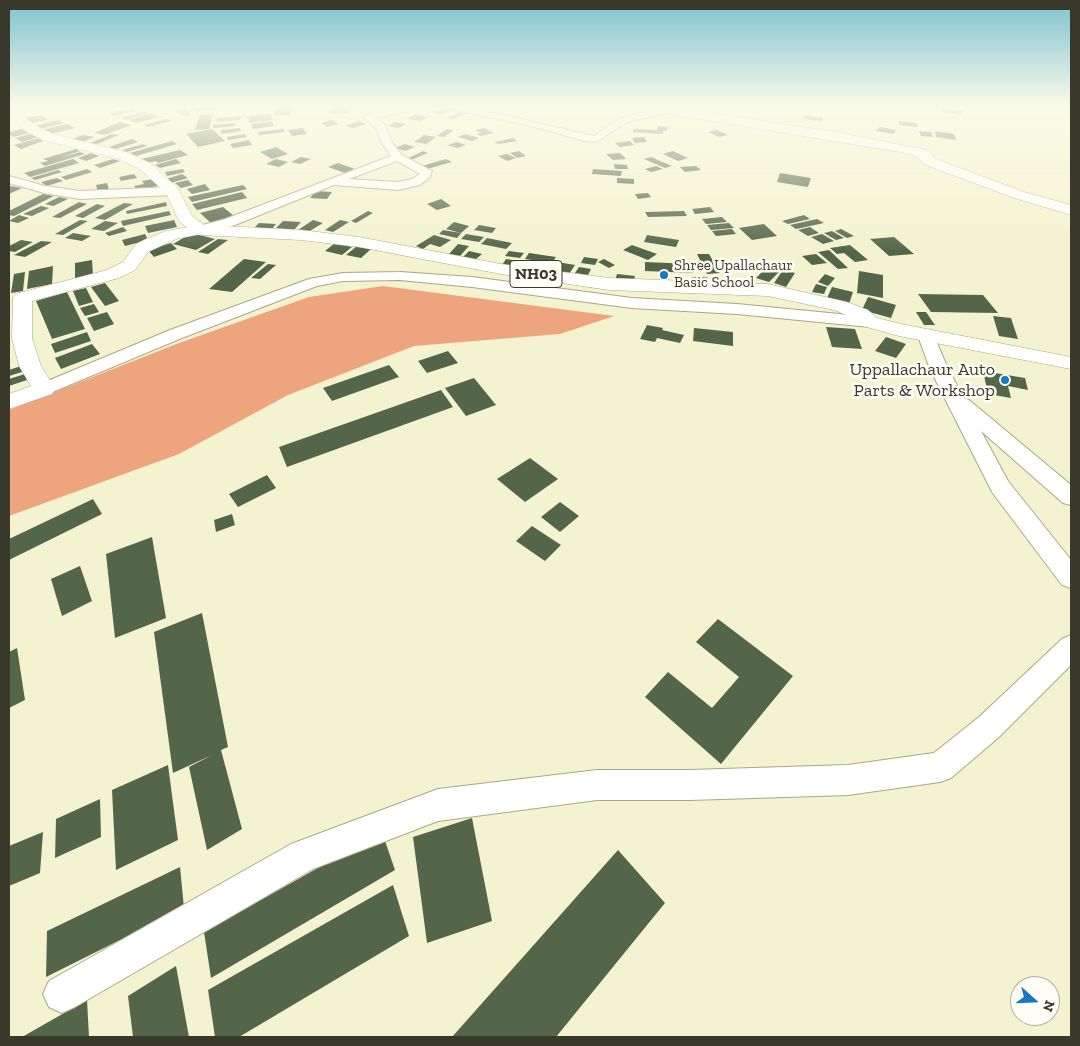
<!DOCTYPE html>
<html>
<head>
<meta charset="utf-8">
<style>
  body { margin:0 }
  #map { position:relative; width:1080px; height:1046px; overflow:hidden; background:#f4f3cf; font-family:"Zilla Slab",serif }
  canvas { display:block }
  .frame { position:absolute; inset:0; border:10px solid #39392b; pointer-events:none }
  .north { position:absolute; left:1010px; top:976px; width:50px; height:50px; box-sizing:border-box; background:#fefef7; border:1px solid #afafa5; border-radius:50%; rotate:110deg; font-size:14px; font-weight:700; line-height:20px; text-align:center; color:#39392b }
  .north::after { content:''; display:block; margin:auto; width:18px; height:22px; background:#1677c3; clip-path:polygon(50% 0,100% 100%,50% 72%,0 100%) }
</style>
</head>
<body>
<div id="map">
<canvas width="1080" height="1046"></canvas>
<div class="frame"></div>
<div class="north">N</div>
</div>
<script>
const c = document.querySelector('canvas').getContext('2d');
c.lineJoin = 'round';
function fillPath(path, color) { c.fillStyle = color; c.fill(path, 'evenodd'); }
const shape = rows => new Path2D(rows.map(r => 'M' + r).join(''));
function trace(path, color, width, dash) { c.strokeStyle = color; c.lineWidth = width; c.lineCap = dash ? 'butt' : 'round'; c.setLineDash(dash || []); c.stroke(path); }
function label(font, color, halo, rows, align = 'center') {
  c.font = font + ' "Zilla Slab",serif'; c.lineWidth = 5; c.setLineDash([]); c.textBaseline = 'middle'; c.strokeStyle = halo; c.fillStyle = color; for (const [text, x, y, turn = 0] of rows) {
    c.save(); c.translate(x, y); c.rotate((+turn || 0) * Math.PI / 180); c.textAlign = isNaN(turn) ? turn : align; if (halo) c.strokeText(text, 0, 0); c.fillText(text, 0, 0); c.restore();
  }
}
fillPath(shape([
  [383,286,614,316,560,334,414,346,288,395,179,454,9,516,9,410,179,343,309,297]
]), '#eea57e');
fillPath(shape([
  [197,106,215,106,214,110,195,111],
  [279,106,294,106,289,115,273,115],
  [448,106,455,108,440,115,433,113],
  [334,107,352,107,348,113,330,113],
  [132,108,136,111,113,116,110,113],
  [184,108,191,114,183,116,176,110],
  [942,108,962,111,960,115,941,111],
  [465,110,471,112,453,119,447,117],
  [144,111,149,113,126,120,121,118],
  [151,113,159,117,136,123,129,120],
  [213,114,209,129,195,130,200,115],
  [271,114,272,120,249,123,248,116],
  [415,114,429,117,420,121,407,119],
  [42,115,48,120,31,123,25,118],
  [805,115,823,118,822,121,803,119],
  [241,116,240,120,216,122,217,118],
  [167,119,171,121,148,127,144,125],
  [58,120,64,123,40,129,35,126],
  [332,120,339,124,327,127,321,123],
  [272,121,274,126,252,129,252,124],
  [358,121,366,124,353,128,345,126],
  [899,121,917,123,917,127,899,125],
  [120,122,131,125,104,135,94,133],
  [395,122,406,124,399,128,388,126],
  [236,123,235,126,213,128,213,125],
  [67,124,75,128,50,134,42,130],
  [658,126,668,127,667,131,663,130,663,134,633,132,634,129,657,130],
  [880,127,896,130,893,134,876,131],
  [240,128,241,131,221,134,221,130],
  [303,128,307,134,292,136,288,130],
  [484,128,494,133,481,136,476,134,481,133,475,130],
  [22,129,29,133,13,137,9,134,9,132],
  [212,129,225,141,198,147,186,134],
  [284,129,284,132,259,135,258,132],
  [447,129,454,130,444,137,437,136],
  [717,130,728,135,719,137,708,132],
  [919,131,931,132,933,137,921,136],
  [935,131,954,134,956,140,936,137],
  [30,134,38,137,22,142,15,138],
  [112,134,119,135,97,144,90,143],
  [245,134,247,137,228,140,227,137],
  [465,134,479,138,472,141,458,137],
  [83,135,95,137,82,142,70,140],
  [424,135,436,137,426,144,414,142],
  [644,137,647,142,635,143,632,138],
  [39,138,43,141,21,149,14,145],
  [513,138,517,141,498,144,495,142],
  [132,139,138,142,116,149,109,147],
  [249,140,252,145,233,148,230,144],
  [172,141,177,144,136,156,130,153],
  [630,141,634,145,620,147,615,143],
  [457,142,466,145,457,148,447,145],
  [143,144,147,146,127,152,122,150],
  [405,144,415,147,405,151,395,148],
  [276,147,288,154,272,159,260,152],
  [76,149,80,151,60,158,80,152,85,154,45,166,40,163,48,161,43,159],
  [180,150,188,155,158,163,156,161,146,163,141,159],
  [423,151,428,153,411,160,406,159],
  [519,151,526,156,517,158,510,153],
  [673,151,688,158,678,161,663,154],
  [91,153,99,156,86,161,78,158],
  [620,153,626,159,613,160,606,154],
  [507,154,516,158,507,161,498,156],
  [301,157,311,159,300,164,291,162],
  [651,157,672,166,665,168,644,159],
  [73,159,79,163,30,177,24,173],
  [113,159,120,161,100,168,94,165],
  [176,159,181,163,160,168,155,165],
  [276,159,288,162,279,167,266,164],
  [446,159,452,162,427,169,422,166],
  [338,163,355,169,345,173,328,167],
  [614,164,627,165,628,169,615,169],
  [656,166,663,169,651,172,645,169],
  [696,166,701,170,685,172,680,167],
  [87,169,92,172,66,180,61,177],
  [183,169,185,172,167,176,165,172],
  [593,169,622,171,621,176,592,174],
  [58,170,62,172,35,180,31,178],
  [780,173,811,178,808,187,777,182],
  [134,174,137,178,121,181,119,177],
  [182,174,188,178,171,183,166,179],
  [57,178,63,181,47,186,41,182],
  [617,178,634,179,634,184,617,183],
  [153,179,158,186,137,190,134,186,144,184,142,181],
  [188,180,193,185,181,188,175,183],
  [107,183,109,189,98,192,96,185],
  [205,184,210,190,192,194,187,189],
  [243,185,247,189,192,202,188,197],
  [11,186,22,188,9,194,9,187],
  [316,191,332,192,327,199,310,198],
  [242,192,247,198,197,210,192,204],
  [648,193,651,197,638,199,635,194],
  [43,194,54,196,14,216,9,215,9,211],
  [59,197,68,199,53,206,45,204],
  [441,199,451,206,437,210,427,204],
  [79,202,87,204,60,218,52,217],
  [166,202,167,206,127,214,126,211],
  [124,203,133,204,105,220,95,218],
  [97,204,105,206,83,218,75,216],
  [41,206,49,208,32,216,23,214],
  [223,207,234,216,211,223,200,213],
  [710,207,714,212,695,214,692,209],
  [169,211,171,215,123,226,121,221],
  [368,211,373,213,356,223,351,221],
  [684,211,687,216,648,217,645,212],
  [19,215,29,218,18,223,9,221],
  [804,215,810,219,788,224,782,221],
  [722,217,727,222,706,224,702,219],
  [817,219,824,223,796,229,790,225],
  [80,220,88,221,63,235,55,234],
  [174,220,177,227,148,233,145,226],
  [313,220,323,223,308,232,298,230],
  [340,220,349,222,333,232,325,230],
  [105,221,118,223,104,231,91,229],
  [283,221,301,222,294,230,276,228],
  [454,222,469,226,461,233,446,229],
  [259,223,276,224,271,230,253,229],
  [729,223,734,228,711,230,707,225],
  [764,224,777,236,752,240,739,228],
  [479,225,496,228,492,233,474,230],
  [123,227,127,231,109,236,105,233],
  [810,227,819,233,808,236,798,230],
  [732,229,736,234,716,236,712,231],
  [841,229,854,236,847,238,835,231],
  [443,230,461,233,457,238,439,234],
  [832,231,844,238,836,240,824,233],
  [73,233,91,236,82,241,65,238],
  [192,233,215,239,196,250,173,244],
  [145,234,148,240,125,246,122,240],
  [466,234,484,237,479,242,461,239],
  [822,234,834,241,823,244,811,237],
  [434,235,451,240,440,247,430,244,423,249,416,246],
  [647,235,679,240,676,247,644,242],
  [894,237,914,254,889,256,870,239],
  [487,238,512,243,506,249,481,244],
  [218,239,228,240,208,254,198,252],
  [21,240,33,242,15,252,9,251,9,246],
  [41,241,52,242,25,257,14,255],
  [171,243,177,249,154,257,148,250],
  [335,243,352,247,342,255,325,251],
  [458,244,469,246,460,256,449,254],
  [632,245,657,254,648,260,623,250],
  [850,245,868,260,855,262,844,253,837,254,830,248],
  [357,246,371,249,361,258,346,255],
  [829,250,848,268,838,269,818,252],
  [469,251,482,254,475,260,462,258],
  [509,251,524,253,520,258,505,256],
  [529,253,556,257,552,263,525,259],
  [697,254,709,254,720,273,707,274],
  [816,254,827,263,812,265,802,256],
  [584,257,598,259,595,265,581,263],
  [244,259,266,262,232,292,209,289],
  [506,259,521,261,517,268,502,265],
  [604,259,615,265,609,268,598,262],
  [92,260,93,275,75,279,75,263],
  [557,262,575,265,569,274,552,271],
  [645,262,692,264,693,273,645,271],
  [268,264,276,265,260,279,251,278],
  [769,265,782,269,769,282,756,278],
  [53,266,52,284,27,289,29,271],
  [579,267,591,269,588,275,575,273],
  [783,270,795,273,786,287,774,283],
  [859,271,883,275,883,298,857,293],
  [25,272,23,291,11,293,14,274],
  [617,274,635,276,633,283,615,281],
  [825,274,835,278,828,286,818,282],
  [692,277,707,277,709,283,694,283],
  [105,283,119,301,105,306,91,287],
  [816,284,827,287,824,294,812,292],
  [832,287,853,292,849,304,827,298],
  [86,288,93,302,79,306,73,291],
  [67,292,85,329,52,339,36,301],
  [918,294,983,295,998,313,931,312],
  [868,297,896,305,891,318,862,310],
  [94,304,99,312,85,316,80,308],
  [107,312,114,324,94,331,87,318],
  [916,312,926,312,935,325,924,325],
  [993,316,1011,318,1018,339,999,336],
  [647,325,663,328,662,330,684,335,680,343,657,338,655,342,640,339],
  [826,327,855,329,862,349,832,347],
  [694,328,733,332,733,346,693,341],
  [87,332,91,341,55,353,51,344],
  [886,337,906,344,896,358,875,351],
  [92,344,100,354,61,369,55,358],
  [448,351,458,363,427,373,418,361],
  [389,365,399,377,332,401,323,388],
  [21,366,22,372,9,376,9,370],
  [983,371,1025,378,1028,390,1008,386,1011,398,988,394],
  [25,374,27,380,9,386,9,379],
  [474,378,496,405,466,416,445,388],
  [441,390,453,407,287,467,279,447],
  [530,458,558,479,525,502,497,479],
  [267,475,276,488,238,507,229,494],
  [93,499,102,514,9,560,9,539],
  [560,502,579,516,560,532,541,517],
  [232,514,235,525,216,532,214,520],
  [532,526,561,545,545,561,516,541],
  [152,537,166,618,115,638,106,554],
  [80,566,92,601,62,616,51,579],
  [202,613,228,747,221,750,242,829,207,850,189,767,212,755,173,773,154,632],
  [718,619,793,676,721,764,645,697,668,672,712,708,739,677,696,642],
  [17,648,25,700,9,708,9,652],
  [168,765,178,840,116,870,112,790],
  [100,799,101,837,55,858,56,819],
  [472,818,492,921,427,943,413,837],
  [43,832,40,873,9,886,9,846],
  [382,832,395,870,211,978,204,932],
  [618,850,665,903,556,1037,452,1037],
  [180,867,184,908,46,977,47,931],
  [393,885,409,936,239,1037,215,1037,208,990],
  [176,966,189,1037,133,1037,128,996],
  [87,1000,89,1037,22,1037]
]), '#54664a');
const minor = shape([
  [245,106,255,106,250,116,247,117,242,114,245,106],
  [406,106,427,106,422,109,376,118,385,125,393,144,402,155,432,171,430,177,420,185,398,190,334,185,235,225,200,234,193,230,195,227,225,219,391,156,383,145,376,128,364,117,375,111,406,106],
  [397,161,420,174,412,179,398,182,349,179,397,161],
  [448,106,465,106,594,136,620,118,671,106,676,109,674,111,627,122,596,142,585,141,538,128,453,109,448,106],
  [9,176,45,186,80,191,173,187,179,191,173,195,80,199,44,193,9,183,9,176],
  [400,272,472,277,632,298,737,304,870,317,876,319,878,322,876,325,870,327,737,314,632,308,472,287,400,280,343,281,317,286,182,338,50,393,44,395,38,393,35,389,38,385,170,330,309,279,343,273,400,272],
  [926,331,932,332,934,336,948,369,964,398,969,400,1071,485,1071,505,1063,503,981,431,1008,481,1071,560,1071,588,1062,585,992,492,930,369,918,336,920,332,926,331],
  [1071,635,1071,665,999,737,951,778,940,782,848,795,690,800,597,800,438,821,313,869,75,1007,62,1013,49,1007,43,994,49,981,291,844,438,789,597,770,690,770,848,765,934,753,979,717,1062,639,1071,635]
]);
const secondary = shape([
  [200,225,206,227,208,230,206,233,176,239,148,252,135,270,119,278,32,301,32,338,41,366,55,389,52,394,9,409,9,394,31,386,19,366,12,338,13,298,15,294,107,270,123,262,136,244,146,239,166,231,200,225]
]);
const primary = shape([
  [638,106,664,106,836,132,926,150,936,159,1024,192,1071,205,1071,215,1014,198,926,165,916,156,901,152,644,110,638,106],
  [9,107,13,107,34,125,53,134,129,153,150,163,178,188,192,216,204,225,301,230,359,237,501,264,609,278,768,284,847,302,868,310,877,318,901,324,1071,357,1071,369,899,336,863,326,854,318,834,310,768,296,609,290,501,274,359,247,301,240,200,235,194,233,179,221,166,193,140,169,119,159,43,140,26,131,9,116,9,107]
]);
trace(minor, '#a9a886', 2);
trace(secondary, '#a9a886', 1);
trace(primary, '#a9a886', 1);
fillPath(minor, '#fff');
fillPath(secondary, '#fff');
fillPath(primary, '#fff');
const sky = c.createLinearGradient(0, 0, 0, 252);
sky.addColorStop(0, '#7ec1d0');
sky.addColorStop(0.42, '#fafae9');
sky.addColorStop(1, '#fafae900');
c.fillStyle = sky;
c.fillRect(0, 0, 1080, 252);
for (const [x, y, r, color] of [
  [664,275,5,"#1677c3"],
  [1005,380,5,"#1677c3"]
]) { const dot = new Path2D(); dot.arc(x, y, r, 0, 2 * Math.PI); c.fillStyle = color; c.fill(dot); trace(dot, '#fefef7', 2); }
label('15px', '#39392b', '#fefef7', [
  ["Shree Upallachaur",674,266],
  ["Basic School",674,283]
], 'left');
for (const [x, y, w] of [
  [536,274,52]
]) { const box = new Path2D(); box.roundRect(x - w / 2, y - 13.5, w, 27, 4); c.fillStyle = '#fefef7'; c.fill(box); trace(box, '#39392b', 1); }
label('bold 16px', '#39392b', null, [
  ["NH03",536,274]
]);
label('18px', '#39392b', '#fefef7', [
  ["Uppallachaur Auto",995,370],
  ["Parts & Workshop",995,391]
], 'right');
</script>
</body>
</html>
